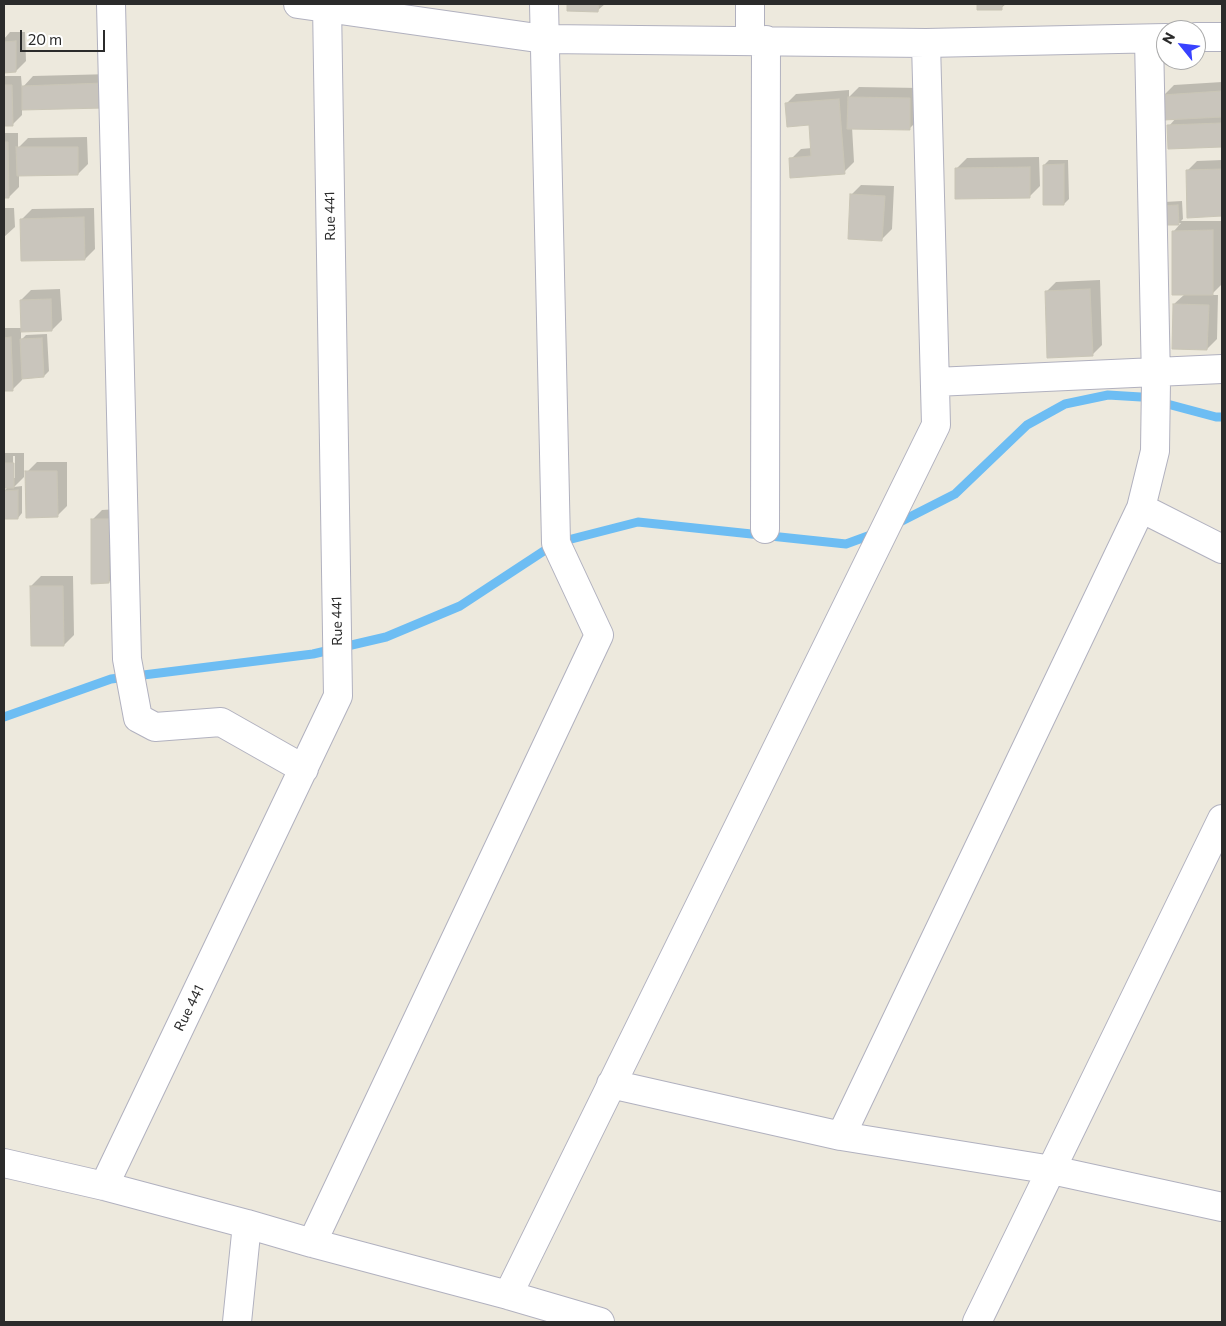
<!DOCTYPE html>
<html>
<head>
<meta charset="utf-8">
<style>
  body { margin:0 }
  #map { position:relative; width:1226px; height:1326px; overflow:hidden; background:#ede9dd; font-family:Commissioner,sans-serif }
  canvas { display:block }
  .frame { position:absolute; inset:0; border:5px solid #2b2b2b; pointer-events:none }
  .north { position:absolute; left:1156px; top:20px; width:50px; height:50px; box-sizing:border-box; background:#fff; border:1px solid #aaa; border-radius:50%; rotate:299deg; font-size:14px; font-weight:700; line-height:20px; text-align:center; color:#2b2b2b }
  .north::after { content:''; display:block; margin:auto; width:18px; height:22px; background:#3842ff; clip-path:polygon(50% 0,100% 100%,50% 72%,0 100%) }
  .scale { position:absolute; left:20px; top:30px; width:85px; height:22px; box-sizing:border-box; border:2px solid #2b2b2b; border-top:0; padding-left:6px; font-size:15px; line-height:18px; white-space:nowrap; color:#2b2b2b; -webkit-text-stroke:4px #fff; paint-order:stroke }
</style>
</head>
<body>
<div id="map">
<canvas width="1226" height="1326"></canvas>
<div class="frame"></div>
<div class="north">N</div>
<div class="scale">20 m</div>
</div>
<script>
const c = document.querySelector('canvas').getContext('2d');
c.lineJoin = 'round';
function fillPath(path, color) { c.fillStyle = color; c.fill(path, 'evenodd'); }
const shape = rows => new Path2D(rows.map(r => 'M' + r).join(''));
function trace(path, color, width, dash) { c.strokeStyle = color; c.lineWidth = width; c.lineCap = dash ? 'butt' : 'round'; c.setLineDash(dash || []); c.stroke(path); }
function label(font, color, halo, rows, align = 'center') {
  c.font = font + ' Commissioner,sans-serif'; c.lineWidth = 4; c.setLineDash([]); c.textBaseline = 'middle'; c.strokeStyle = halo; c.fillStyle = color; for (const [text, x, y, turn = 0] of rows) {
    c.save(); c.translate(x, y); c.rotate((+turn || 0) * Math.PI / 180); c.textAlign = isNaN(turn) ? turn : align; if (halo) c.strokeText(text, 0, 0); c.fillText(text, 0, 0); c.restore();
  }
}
fillPath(shape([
  [568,4,605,4,598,10,568,10],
  [978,4,1006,4,1001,8,978,8],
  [10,32,25,32,26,61,16,71,4,72,4,39],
  [112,74,113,97,22,109,22,115,12,125,4,125,4,76,21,76,22,88,33,76],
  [1222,82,1222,146,1169,147,1169,126,1176,118,1164,95,1174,85],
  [859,87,920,88,919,119,909,129,852,127,854,162,844,172,791,159,801,149,812,148,810,123,786,104,796,94,849,90,849,97],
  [4,133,18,133,18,148,28,138,87,137,88,164,78,174,19,175,19,187,9,197,4,197],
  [1039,157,1040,186,1030,196,956,169,967,158],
  [1049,160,1068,160,1069,199,1064,204,1044,165],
  [1222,160,1222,215,1189,217,1187,171,1197,161],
  [861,185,894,186,892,229,882,239,851,195],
  [1182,201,1183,219,1181,221,1222,221,1222,284,1211,295,1218,295,1217,339,1207,349,1174,304,1185,294,1174,231,1181,223,1159,224,1164,202],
  [4,208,14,208,15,227,4,237],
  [94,208,95,249,85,259,22,219,32,209],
  [4,264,5,264,4,284],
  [1100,280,1102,345,1092,355,1046,292,1056,282],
  [60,289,62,320,52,330,21,331,21,340,26,335,47,334,49,371,44,376,22,377,22,380,12,390,4,390,4,328,22,328,21,300,31,290],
  [4,453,24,453,24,477,14,487,22,486,22,513,18,518,4,518,4,491,8,487,4,487],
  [13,456,15,456,15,478,13,478],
  [37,462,67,462,67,506,57,516,27,472],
  [118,509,119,572,109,582,92,520,102,510],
  [41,576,73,576,74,635,64,645,31,586]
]), '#0003');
trace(shape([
  [894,525,955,494,1027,425,1065,404,1108,395,1141,397,1216,417,1222,417],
  [4,717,111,679,313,654,386,637,460,606,556,543,638,522,846,544,876,533]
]), '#6dbdf3', 9);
const building = shape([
  [567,4,599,4,598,12,567,11,567,4],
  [977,4,1002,4,1002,10,977,10,977,4],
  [16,41,16,72,4,73,4,42,16,41],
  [103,83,104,108,22,110,22,86,103,83],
  [4,85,12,85,13,126,4,126,4,85],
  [1222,91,1222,117,1164,120,1162,95,1222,91],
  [848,97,910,98,910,130,847,129,848,97],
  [839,99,845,174,790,178,789,158,811,156,809,125,787,127,785,103,839,99],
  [1222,123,1222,147,1168,149,1167,125,1222,123],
  [4,142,8,142,9,198,4,198,4,142],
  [16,147,78,147,78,175,17,176,16,147],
  [1064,164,1064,205,1043,205,1043,165,1064,164],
  [1030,167,1030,198,955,199,955,168,1030,167],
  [1222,169,1222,216,1187,218,1186,170,1222,169],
  [850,194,885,196,882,241,848,239,850,194],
  [1178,205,1179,225,1158,225,1158,206,1178,205],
  [84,217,85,260,21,261,20,219,84,217],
  [1213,230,1213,295,1172,295,1172,231,1213,230],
  [1090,289,1093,356,1047,358,1045,291,1090,289],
  [51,299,52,331,21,332,20,300,51,299],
  [1173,304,1209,305,1207,350,1172,349,1173,304],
  [11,337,13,391,4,391,4,338,11,337],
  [42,338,44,377,22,379,20,339,42,338],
  [4,463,14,463,14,488,4,488,4,463],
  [25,471,57,471,58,517,26,518,25,471],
  [18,490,18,519,4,519,4,491,18,490],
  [91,519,109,519,109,583,91,584,91,519],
  [30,586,63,586,64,646,31,646,30,586]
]);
fillPath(building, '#c9c5bc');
trace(building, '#c9c5b6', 1);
const minor = shape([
  [111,4,127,659,138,718,155,727,221,722,304,769],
  [298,4,544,39,926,43,1166,38],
  [1196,37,1222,37],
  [750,40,750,4],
  [935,382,1222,369],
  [1141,508,1222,549],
  [765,529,766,40],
  [611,1084,841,1136,1052,1170,1222,1207],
  [841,1136,1141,508,1155,451,1156,381,1149,39],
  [4,1163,104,1186,247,1224,312,1243,508,1295,600,1322],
  [104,1186,338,696,327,4],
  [312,1243,599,635,556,543,544,4],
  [508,1295,936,425,926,43],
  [237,1322,247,1224],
  [977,1322,1222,819]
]);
trace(minor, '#b1b1bf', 30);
trace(minor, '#fff', 28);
label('14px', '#2b2b2b', '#fff', [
  ["Rue 441",330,216,-91],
  ["Rue 441",337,621,-91],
  ["Rue 441",189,1008,-64]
]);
</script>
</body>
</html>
